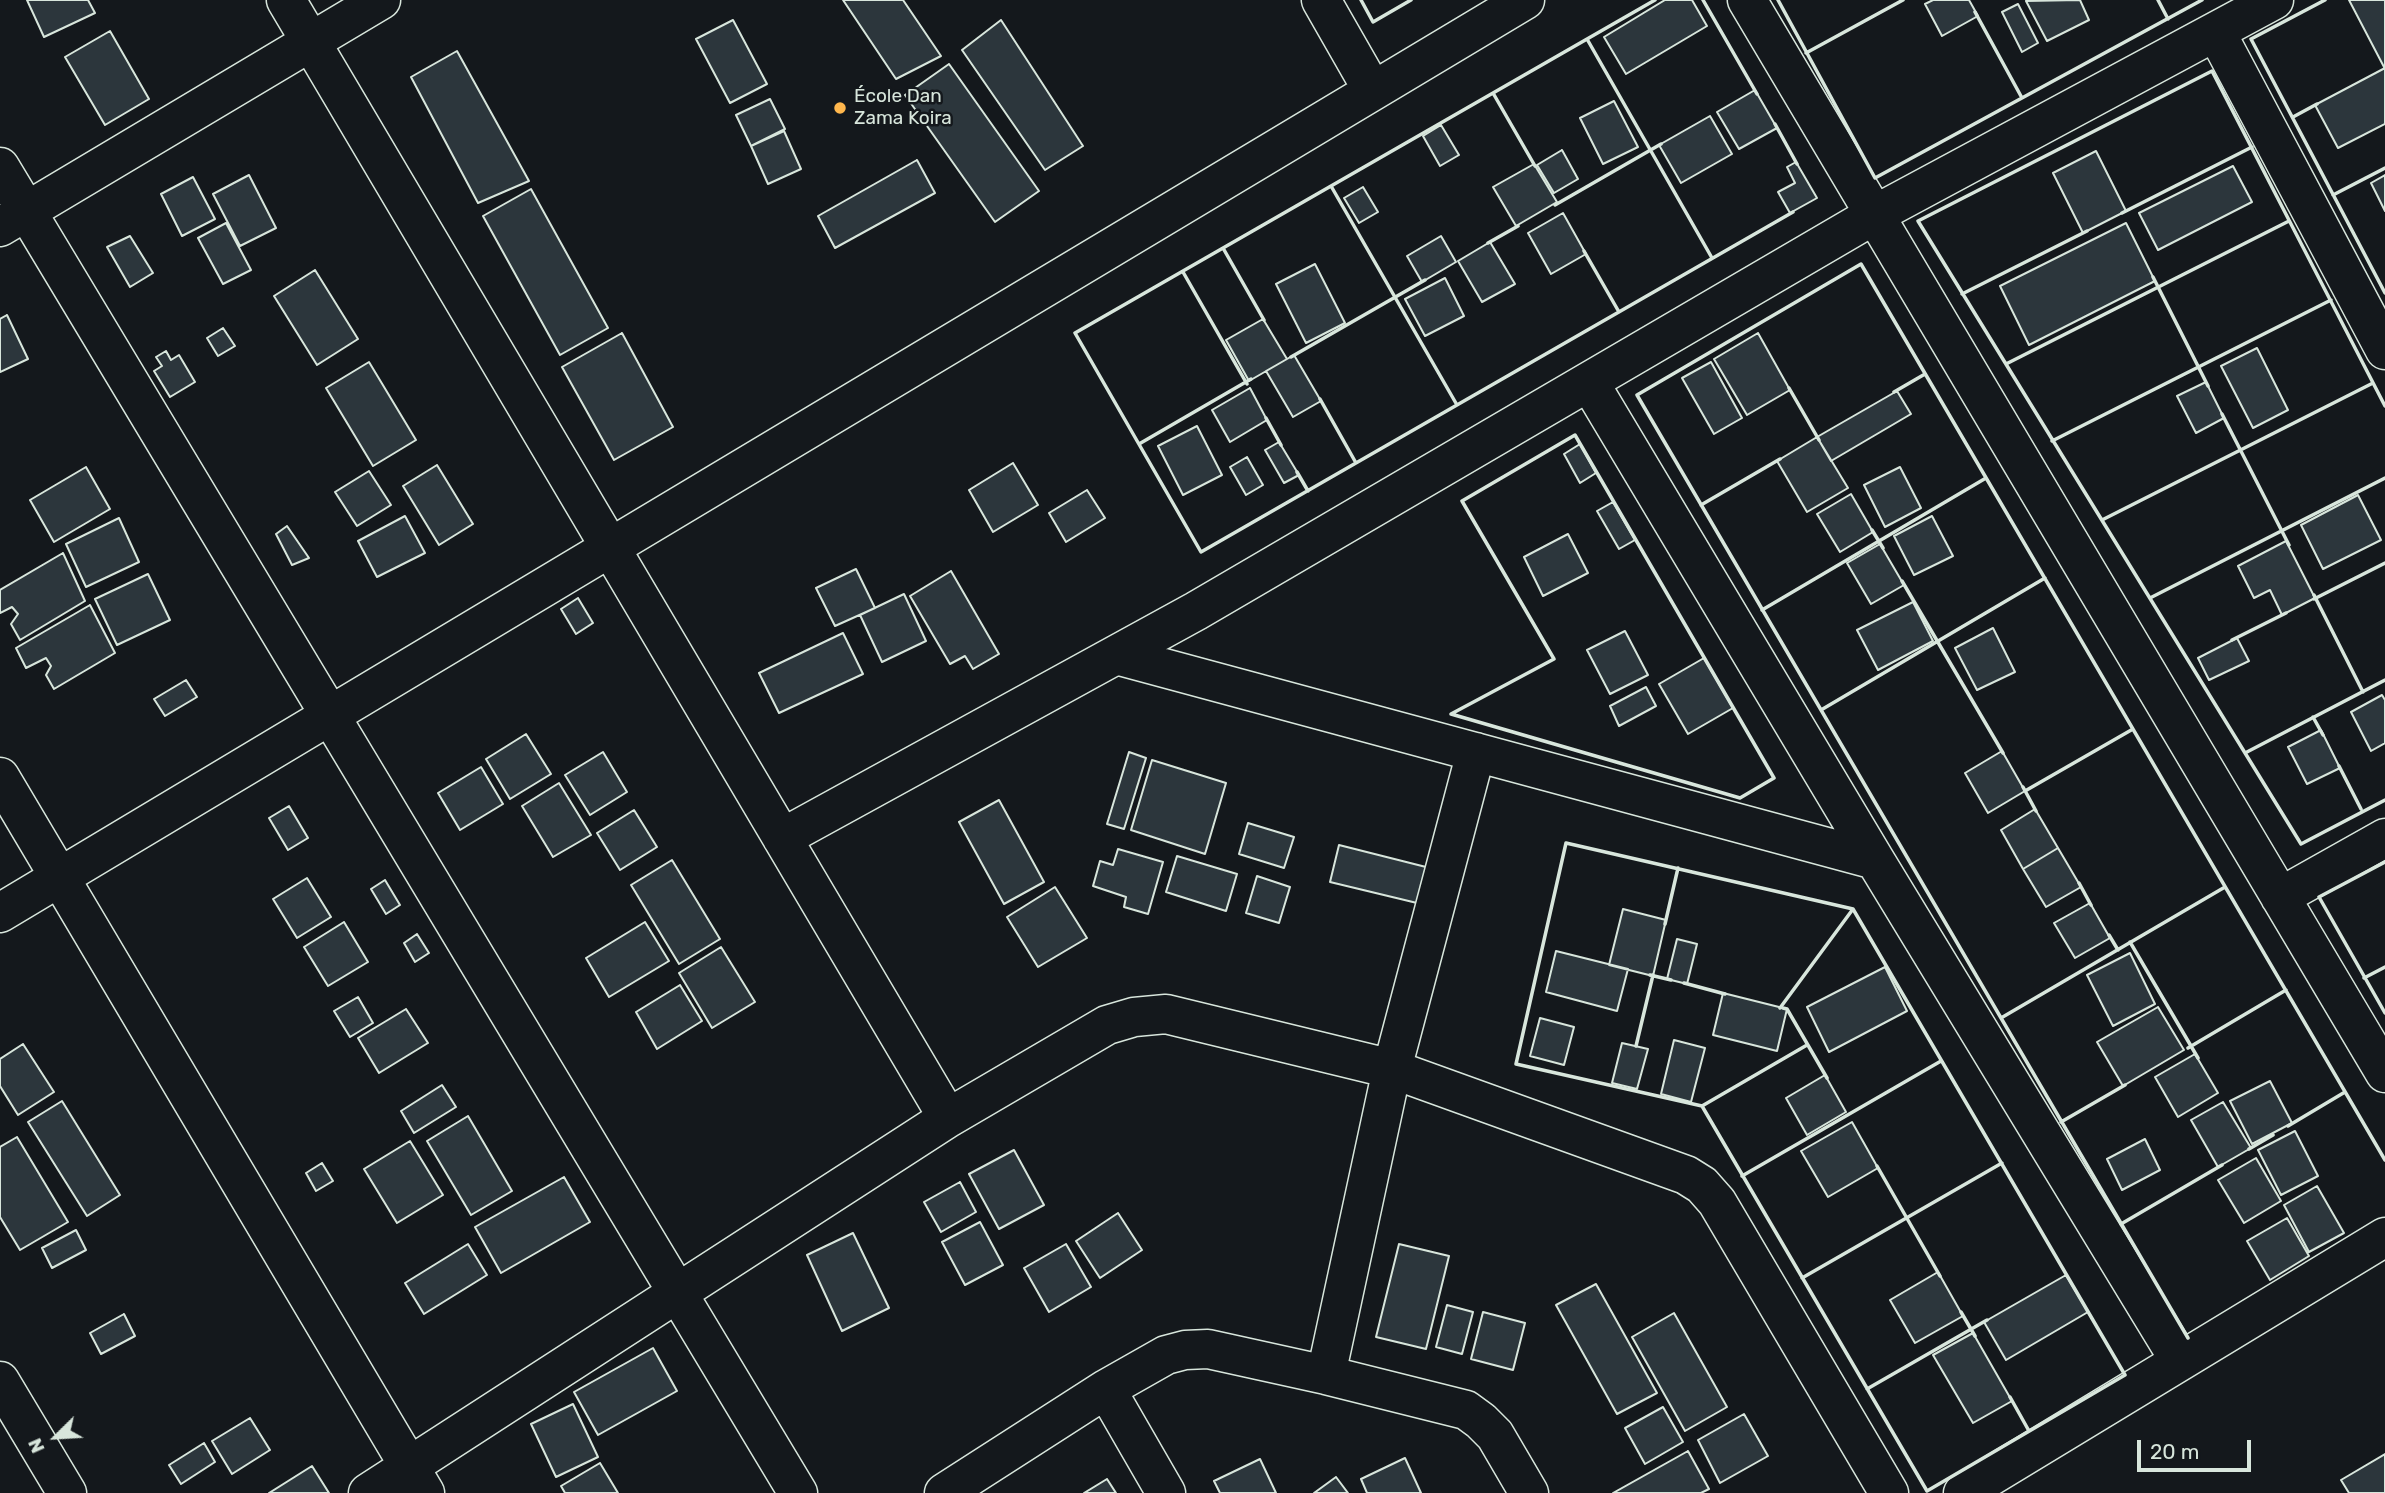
<!DOCTYPE html>
<html>
<head>
<meta charset="utf-8">
<style>
  body { margin:0 }
  #map { position:relative; width:2385px; height:1493px; overflow:hidden; background:#14181c; font-family:Rubik,sans-serif }
  canvas { display:block }
  .north { position:absolute; left:21px; top:1402px; width:70px; height:70px; -webkit-text-stroke:5px #14181c; paint-order:stroke; rotate:246deg; font-size:19px; font-weight:700; line-height:28px; text-align:center; color:#d8e6dc }
  .north::after { content:''; display:block; margin:auto; width:24px; height:32px; background:#d8e6dc; clip-path:polygon(50% 0,100% 100%,50% 72%,0 100%) }
  .scale { position:absolute; left:2137px; top:1440px; width:114px; height:32px; box-sizing:border-box; border:4px solid #d8e6dc; border-top:0; padding-left:9px; font-size:21px; line-height:24px; white-space:nowrap; color:#d8e6dc; -webkit-text-stroke:5px #14181c; paint-order:stroke }
</style>
</head>
<body>
<div id="map">
<canvas width="2385" height="1493"></canvas>
<div class="north">N</div>
<div class="scale">20 m</div>
</div>
<script>
const c = document.querySelector('canvas').getContext('2d');
c.lineJoin = 'round';
function fillPath(path, color) { c.fillStyle = color; c.fill(path, 'evenodd'); }
const shape = rows => new Path2D(rows.map(r => 'M' + r).join(''));
function trace(path, color, width, dash) { c.strokeStyle = color; c.lineWidth = width; c.lineCap = dash ? 'butt' : 'round'; c.setLineDash(dash || []); c.stroke(path); }
function label(font, color, halo, rows, align = 'center') {
  c.font = font + ' Rubik,sans-serif'; c.lineWidth = 5; c.setLineDash([]); c.textBaseline = 'middle'; c.strokeStyle = halo; c.fillStyle = color; for (const [text, x, y, turn = 0] of rows) {
    c.save(); c.translate(x, y); c.rotate((+turn || 0) * Math.PI / 180); c.textAlign = isNaN(turn) ? turn : align; if (halo) c.strokeText(text, 0, 0); c.fillText(text, 0, 0); c.restore();
  }
}
const building = shape([
  [27,0,88,0,95,13,44,37,27,0],
  [843,0,903,0,941,56,896,79,843,0],
  [1665,0,1692,0,1707,26,1626,74,1604,37,1665,0],
  [1933,0,1969,0,1978,16,1942,36,1925,4,1933,0],
  [2080,0,2089,20,2047,41,2026,1,2080,0],
  [2349,0,2385,0,2385,66,2384,67,2349,0],
  [2018,4,2038,43,2022,52,2002,12,2018,4],
  [733,20,767,84,730,103,696,39,733,20],
  [1001,20,1083,146,1045,170,962,50,1001,20],
  [110,31,149,99,105,125,65,57,110,31],
  [457,51,529,181,478,203,411,77,457,51],
  [949,64,1039,191,995,222,905,95,949,64],
  [2385,68,2385,124,2338,148,2315,105,2385,68],
  [1755,90,1777,128,1739,149,1717,112,1755,90],
  [770,99,785,129,751,146,736,115,770,99],
  [1614,101,1638,147,1603,164,1580,118,1614,101],
  [1710,116,1732,154,1681,183,1659,145,1710,116],
  [1441,125,1459,155,1440,166,1423,136,1441,125],
  [784,131,801,169,768,184,751,146,784,131],
  [1562,150,1578,179,1554,193,1537,165,1562,150],
  [2096,151,2126,211,2083,233,2053,173,2096,151],
  [917,160,935,193,835,248,818,216,917,160],
  [1796,162,1817,198,1790,213,1778,192,1795,183,1787,167,1796,162],
  [1534,164,1557,202,1516,226,1493,187,1534,164],
  [2233,166,2252,202,2158,250,2139,213,2233,166],
  [249,175,276,228,240,246,213,194,249,175],
  [2385,175,2385,211,2371,183,2385,175],
  [193,177,215,219,182,236,161,194,193,177],
  [1363,187,1378,212,1359,223,1344,198,1363,187],
  [531,189,608,328,560,355,483,216,531,189],
  [1563,213,1586,254,1551,274,1528,233,1563,213],
  [226,223,251,270,223,284,198,238,226,223],
  [2126,223,2155,281,2029,345,2000,286,2126,223],
  [130,236,153,273,130,287,107,247,130,236],
  [1441,236,1456,262,1422,282,1407,256,1441,236],
  [1490,242,1515,284,1482,302,1458,261,1490,242],
  [1315,264,1345,323,1306,343,1276,284,1315,264],
  [315,270,358,339,317,365,274,296,315,270],
  [1445,278,1464,316,1425,336,1405,299,1445,278],
  [7,315,28,359,0,372,0,319,7,315],
  [1263,319,1287,359,1249,381,1226,340,1263,319],
  [223,328,235,346,218,356,207,338,223,328],
  [622,333,673,427,614,460,562,367,622,333],
  [1758,333,1790,390,1747,415,1714,359,1758,333],
  [2257,348,2288,410,2253,428,2221,366,2257,348],
  [166,351,171,360,179,355,195,382,170,397,154,371,162,366,156,357,166,351],
  [1294,355,1321,401,1293,417,1266,371,1294,355],
  [369,362,416,440,373,466,326,388,369,362],
  [1711,362,1742,418,1714,434,1682,378,1711,362],
  [2206,382,2224,418,2196,433,2177,396,2206,382],
  [1250,388,1267,420,1230,442,1212,410,1250,388],
  [1897,391,1911,414,1831,461,1817,437,1897,391],
  [1197,426,1222,475,1183,495,1158,446,1197,426],
  [1817,437,1848,488,1807,512,1777,461,1817,437],
  [1279,442,1299,475,1284,483,1265,450,1279,442],
  [1580,444,1596,473,1580,483,1564,454,1580,444],
  [1247,457,1263,485,1246,495,1230,467,1247,457],
  [1013,463,1038,505,993,532,969,490,1013,463],
  [437,465,473,524,439,545,403,486,437,465],
  [86,467,110,509,54,542,30,500,86,467],
  [1900,467,1921,508,1885,527,1864,485,1900,467],
  [369,471,391,505,357,526,335,492,369,471],
  [1087,490,1105,518,1066,542,1049,513,1087,490],
  [1851,494,1873,532,1840,552,1817,514,1851,494],
  [2358,495,2381,540,2323,569,2301,525,2358,495],
  [1613,502,1635,540,1619,549,1597,511,1613,502],
  [405,516,425,553,377,577,358,541,405,516],
  [1932,516,1953,556,1914,575,1894,536,1932,516],
  [119,518,139,562,86,587,66,544,119,518],
  [287,526,309,558,292,565,276,534,287,526],
  [1568,534,1588,573,1543,596,1524,557,1568,534],
  [2286,541,2315,598,2282,615,2270,590,2254,598,2238,566,2286,541],
  [1880,544,1904,585,1871,604,1847,563,1880,544],
  [63,553,85,601,20,640,11,624,18,614,12,607,0,613,0,590,63,553],
  [856,569,875,608,835,626,816,588,856,569],
  [951,571,999,654,973,669,965,656,950,664,910,596,951,571],
  [148,574,170,620,117,645,95,599,148,574],
  [904,594,926,641,882,662,860,615,904,594],
  [578,598,593,623,576,634,561,609,578,598],
  [1913,602,1933,641,1878,670,1857,630,1913,602],
  [90,605,115,653,54,689,46,675,51,666,46,658,26,668,16,648,90,605],
  [1993,628,2015,672,1977,690,1955,648,1993,628],
  [1625,631,1648,675,1610,694,1587,650,1625,631],
  [843,633,863,674,779,713,759,673,843,633],
  [2237,638,2249,661,2209,680,2198,658,2237,638],
  [1704,658,1733,708,1688,734,1659,684,1704,658],
  [186,680,197,697,165,716,154,699,186,680],
  [1646,687,1656,706,1619,726,1610,706,1646,687],
  [2382,695,2385,700,2385,743,2371,751,2351,712,2382,695],
  [2321,730,2340,768,2307,784,2288,747,2321,730],
  [526,734,551,774,510,799,486,759,526,734],
  [2002,751,2025,791,1988,813,1965,773,2002,751],
  [603,752,627,792,590,815,565,775,603,752],
  [1129,752,1146,758,1124,829,1107,824,1129,752],
  [1152,760,1226,783,1205,854,1131,830,1152,760],
  [481,767,503,804,460,830,438,793,481,767],
  [559,783,591,835,553,857,522,806,559,783],
  [999,800,1044,882,1004,904,959,822,999,800],
  [289,806,308,838,288,850,269,818,289,806],
  [2035,809,2058,848,2023,869,2001,830,2035,809],
  [634,810,657,847,620,870,597,833,634,810],
  [1248,823,1294,837,1284,868,1239,854,1248,823],
  [1339,845,1426,867,1417,903,1330,882,1339,845],
  [2058,848,2081,887,2046,907,2023,869,2058,848],
  [1118,849,1163,862,1148,914,1124,907,1126,897,1093,886,1100,861,1113,865,1118,849],
  [1177,856,1237,874,1226,911,1166,892,1177,856],
  [672,860,720,939,679,964,631,885,672,860],
  [1257,876,1290,887,1279,923,1246,913,1257,876],
  [307,878,331,917,297,938,273,899,307,878],
  [385,880,400,905,386,914,371,889,385,880],
  [1055,887,1087,938,1038,967,1007,917,1055,887],
  [2090,903,2110,938,2075,958,2054,923,2090,903],
  [1623,909,1666,920,1653,976,1609,965,1623,909],
  [344,922,368,962,328,986,304,947,344,922],
  [645,922,669,961,609,997,586,958,645,922],
  [417,934,429,953,415,962,404,943,417,934],
  [1677,939,1697,944,1687,984,1667,979,1677,939],
  [721,947,755,1002,712,1028,679,973,721,947],
  [1556,951,1628,969,1617,1011,1546,992,1556,951],
  [2130,953,2155,1004,2113,1026,2087,975,2130,953],
  [1885,967,1907,1011,1829,1052,1807,1007,1885,967],
  [680,985,702,1021,657,1049,636,1012,680,985],
  [1723,993,1787,1009,1777,1051,1713,1035,1723,993],
  [358,997,373,1023,350,1037,334,1011,358,997],
  [2158,1007,2184,1050,2123,1086,2097,1042,2158,1007],
  [406,1009,428,1043,379,1073,358,1038,406,1009],
  [1540,1018,1574,1027,1564,1065,1530,1056,1540,1018],
  [1674,1040,1705,1048,1691,1102,1661,1094,1674,1040],
  [1622,1043,1648,1049,1637,1089,1612,1083,1622,1043],
  [23,1044,54,1092,18,1115,0,1086,0,1059,23,1044],
  [2195,1054,2218,1093,2178,1117,2155,1077,2195,1054],
  [1825,1075,1846,1112,1807,1135,1786,1098,1825,1075],
  [2270,1081,2292,1123,2252,1144,2230,1101,2270,1081],
  [442,1085,456,1107,414,1133,401,1111,442,1085],
  [62,1101,120,1195,87,1216,28,1122,62,1101],
  [2223,1102,2251,1148,2218,1167,2191,1120,2223,1102],
  [468,1116,512,1191,471,1215,427,1141,468,1116],
  [1852,1122,1878,1168,1828,1197,1801,1151,1852,1122],
  [2295,1131,2318,1176,2281,1195,2258,1150,2295,1131],
  [17,1137,68,1222,20,1250,0,1217,0,1147,17,1137],
  [2145,1139,2160,1170,2122,1190,2107,1159,2145,1139],
  [410,1141,443,1195,397,1223,364,1169,410,1141],
  [1014,1150,1044,1205,999,1229,969,1174,1014,1150],
  [2256,1158,2281,1201,2244,1223,2218,1180,2256,1158],
  [322,1163,333,1181,316,1191,306,1173,322,1163],
  [564,1177,590,1222,501,1273,475,1227,564,1177],
  [960,1182,976,1212,941,1232,924,1202,960,1182],
  [2317,1186,2344,1233,2309,1252,2284,1205,2317,1186],
  [1118,1213,1142,1250,1100,1278,1076,1241,1118,1213],
  [2287,1218,2309,1256,2270,1280,2247,1241,2287,1218],
  [980,1222,1003,1265,965,1285,942,1242,980,1222],
  [76,1230,86,1250,52,1268,42,1248,76,1230],
  [853,1233,889,1308,842,1331,807,1255,853,1233],
  [468,1244,487,1275,424,1314,405,1283,468,1244],
  [1066,1244,1091,1287,1049,1312,1024,1268,1066,1244],
  [1399,1244,1449,1256,1426,1349,1376,1337,1399,1244],
  [1938,1272,1963,1316,1915,1343,1890,1300,1938,1272],
  [2066,1275,2088,1312,2006,1360,1984,1322,2066,1275],
  [1596,1284,1657,1393,1617,1414,1556,1305,1596,1284],
  [1447,1305,1473,1312,1462,1354,1436,1347,1447,1305],
  [1483,1312,1525,1323,1513,1370,1471,1359,1483,1312],
  [1674,1313,1727,1407,1685,1431,1632,1337,1674,1313],
  [124,1314,135,1336,101,1354,90,1333,124,1314],
  [1973,1333,2012,1401,1973,1423,1933,1355,1973,1333],
  [653,1348,677,1391,598,1435,574,1392,653,1348],
  [573,1404,598,1457,556,1477,531,1424,573,1404],
  [1663,1407,1683,1442,1645,1464,1625,1428,1663,1407],
  [1744,1414,1768,1456,1720,1483,1698,1440,1744,1414],
  [250,1418,270,1450,232,1474,212,1441,250,1418],
  [204,1443,215,1462,181,1484,169,1465,204,1443],
  [1688,1451,1709,1489,1701,1493,1613,1493,1688,1451],
  [2385,1454,2385,1493,2349,1493,2341,1480,2385,1454],
  [1405,1458,1421,1493,1367,1493,1361,1479,1405,1458],
  [1260,1459,1276,1493,1220,1493,1214,1481,1260,1459],
  [600,1463,618,1493,565,1493,561,1486,600,1463],
  [312,1466,329,1493,269,1493,312,1466],
  [1336,1477,1348,1493,1314,1493,1336,1477],
  [1107,1479,1116,1493,1084,1493,1107,1479]
]);
fillPath(building, '#2c363c');
trace(building, '#d8e6dc', 2);
const minor = shape([
  [286,0,948,1118],
  [1321,0,1373,91],
  [1747,0,2385,1073],
  [2216,32,2385,350],
  [0,167,798,1493],
  [0,227,381,0],
  [1589,382,1875,860,2180,1361],
  [1116,655,1875,860],
  [0,777,425,1493],
  [782,838,1196,611,1874,215,2274,0],
  [2280,897,2385,838],
  [0,913,1525,0],
  [1326,1375,1392,1069,1476,752],
  [0,1381,67,1493],
  [1106,1389,1166,1493],
  [368,1493,948,1118,1107,1025,1134,1017,1166,1014,1392,1069,1686,1175,1702,1185,1717,1202,1889,1493],
  [944,1493,1106,1389,1166,1355,1185,1350,1208,1349,1326,1375,1466,1410,1481,1421,1495,1435,1529,1493],
  [1963,1493,2385,1237]
]);
trace(minor, '#d8e6dc', 41);
trace(minor, '#14181c', 38);
trace(shape([
  [1361,0,1373,22,1411,0],
  [1655,0,1075,333,1201,552,1793,212],
  [1703,0,1757,94],
  [1778,0,1875,178,2202,0],
  [2158,0,2168,19],
  [2325,0,2251,39,2385,293],
  [1975,12,2022,98],
  [1587,39,1712,258],
  [1806,53,1903,0],
  [1493,93,1535,166],
  [2293,117,2317,104],
  [1775,124,1797,164],
  [1331,186,1457,405],
  [2333,195,2385,168],
  [1555,205,1661,144],
  [2122,213,2252,147],
  [1488,243,1518,226],
  [1223,248,1264,320],
  [1584,251,1619,312],
  [1183,272,1247,384],
  [2153,277,2208,386],
  [1962,294,2087,231],
  [1291,357,1425,280],
  [2006,364,2289,221],
  [1789,388,1819,440],
  [1894,392,1925,374],
  [1320,399,1356,463],
  [2385,406,2212,71,1918,221,2301,844,2385,800],
  [2222,414,2289,545],
  [1266,418,1281,445],
  [1575,435,1774,778,1740,798,1451,714,1554,659,1462,501,1575,435],
  [2052,441,2331,300],
  [1139,444,1251,379],
  [1297,472,1308,491],
  [1701,505,1780,459],
  [2102,520,2373,383],
  [1872,530,1883,548],
  [1902,581,2003,753],
  [2314,595,2363,692],
  [2150,598,2385,478],
  [2314,599,2385,563],
  [1762,610,1986,478],
  [2232,640,2286,613],
  [1821,710,2045,578],
  [2313,717,2323,735],
  [2245,753,2385,680],
  [2339,766,2361,809],
  [2023,787,2036,811],
  [2025,791,2133,729],
  [1566,843,1853,909,2125,1375,1927,1491,1702,1106,1516,1064,1566,843],
  [2385,862,2319,897,2385,1013],
  [2079,883,2091,905],
  [1665,924,1678,868],
  [2109,935,2118,950],
  [2130,942,2198,1058],
  [1650,975,1671,980],
  [2364,978,2385,967],
  [1684,983,1725,994],
  [1780,1008,1853,909],
  [1783,1008,1787,1009,1827,1078],
  [2001,1018,2225,887],
  [1636,1046,1653,975],
  [2188,1048,2286,990],
  [1702,1106,1807,1045],
  [2061,1122,2125,1085],
  [2288,1126,2345,1092],
  [2249,1149,2273,1135],
  [1877,1166,1940,1276],
  [1742,1176,1941,1061],
  [2121,1224,2222,1165],
  [1802,1278,2002,1163],
  [1961,1312,1975,1336],
  [2188,1338,1637,395,1861,264,2385,1160],
  [1867,1389,1987,1320],
  [2010,1397,2029,1431]
]), '#d8e6dc', 3.5);
for (const [x, y, r, color] of [
  [840,108,7,"#ffb74d"]
]) { const dot = new Path2D(); dot.arc(x, y, r, 0, 2 * Math.PI); c.fillStyle = color; c.fill(dot); trace(dot, '#14181c', 2.5); }
label('19px', '#d8e6dc', '#14181c', [
  ["École Dan",854,97],
  ["Zama Koira",854,119]
], 'left');
</script>
</body>
</html>
